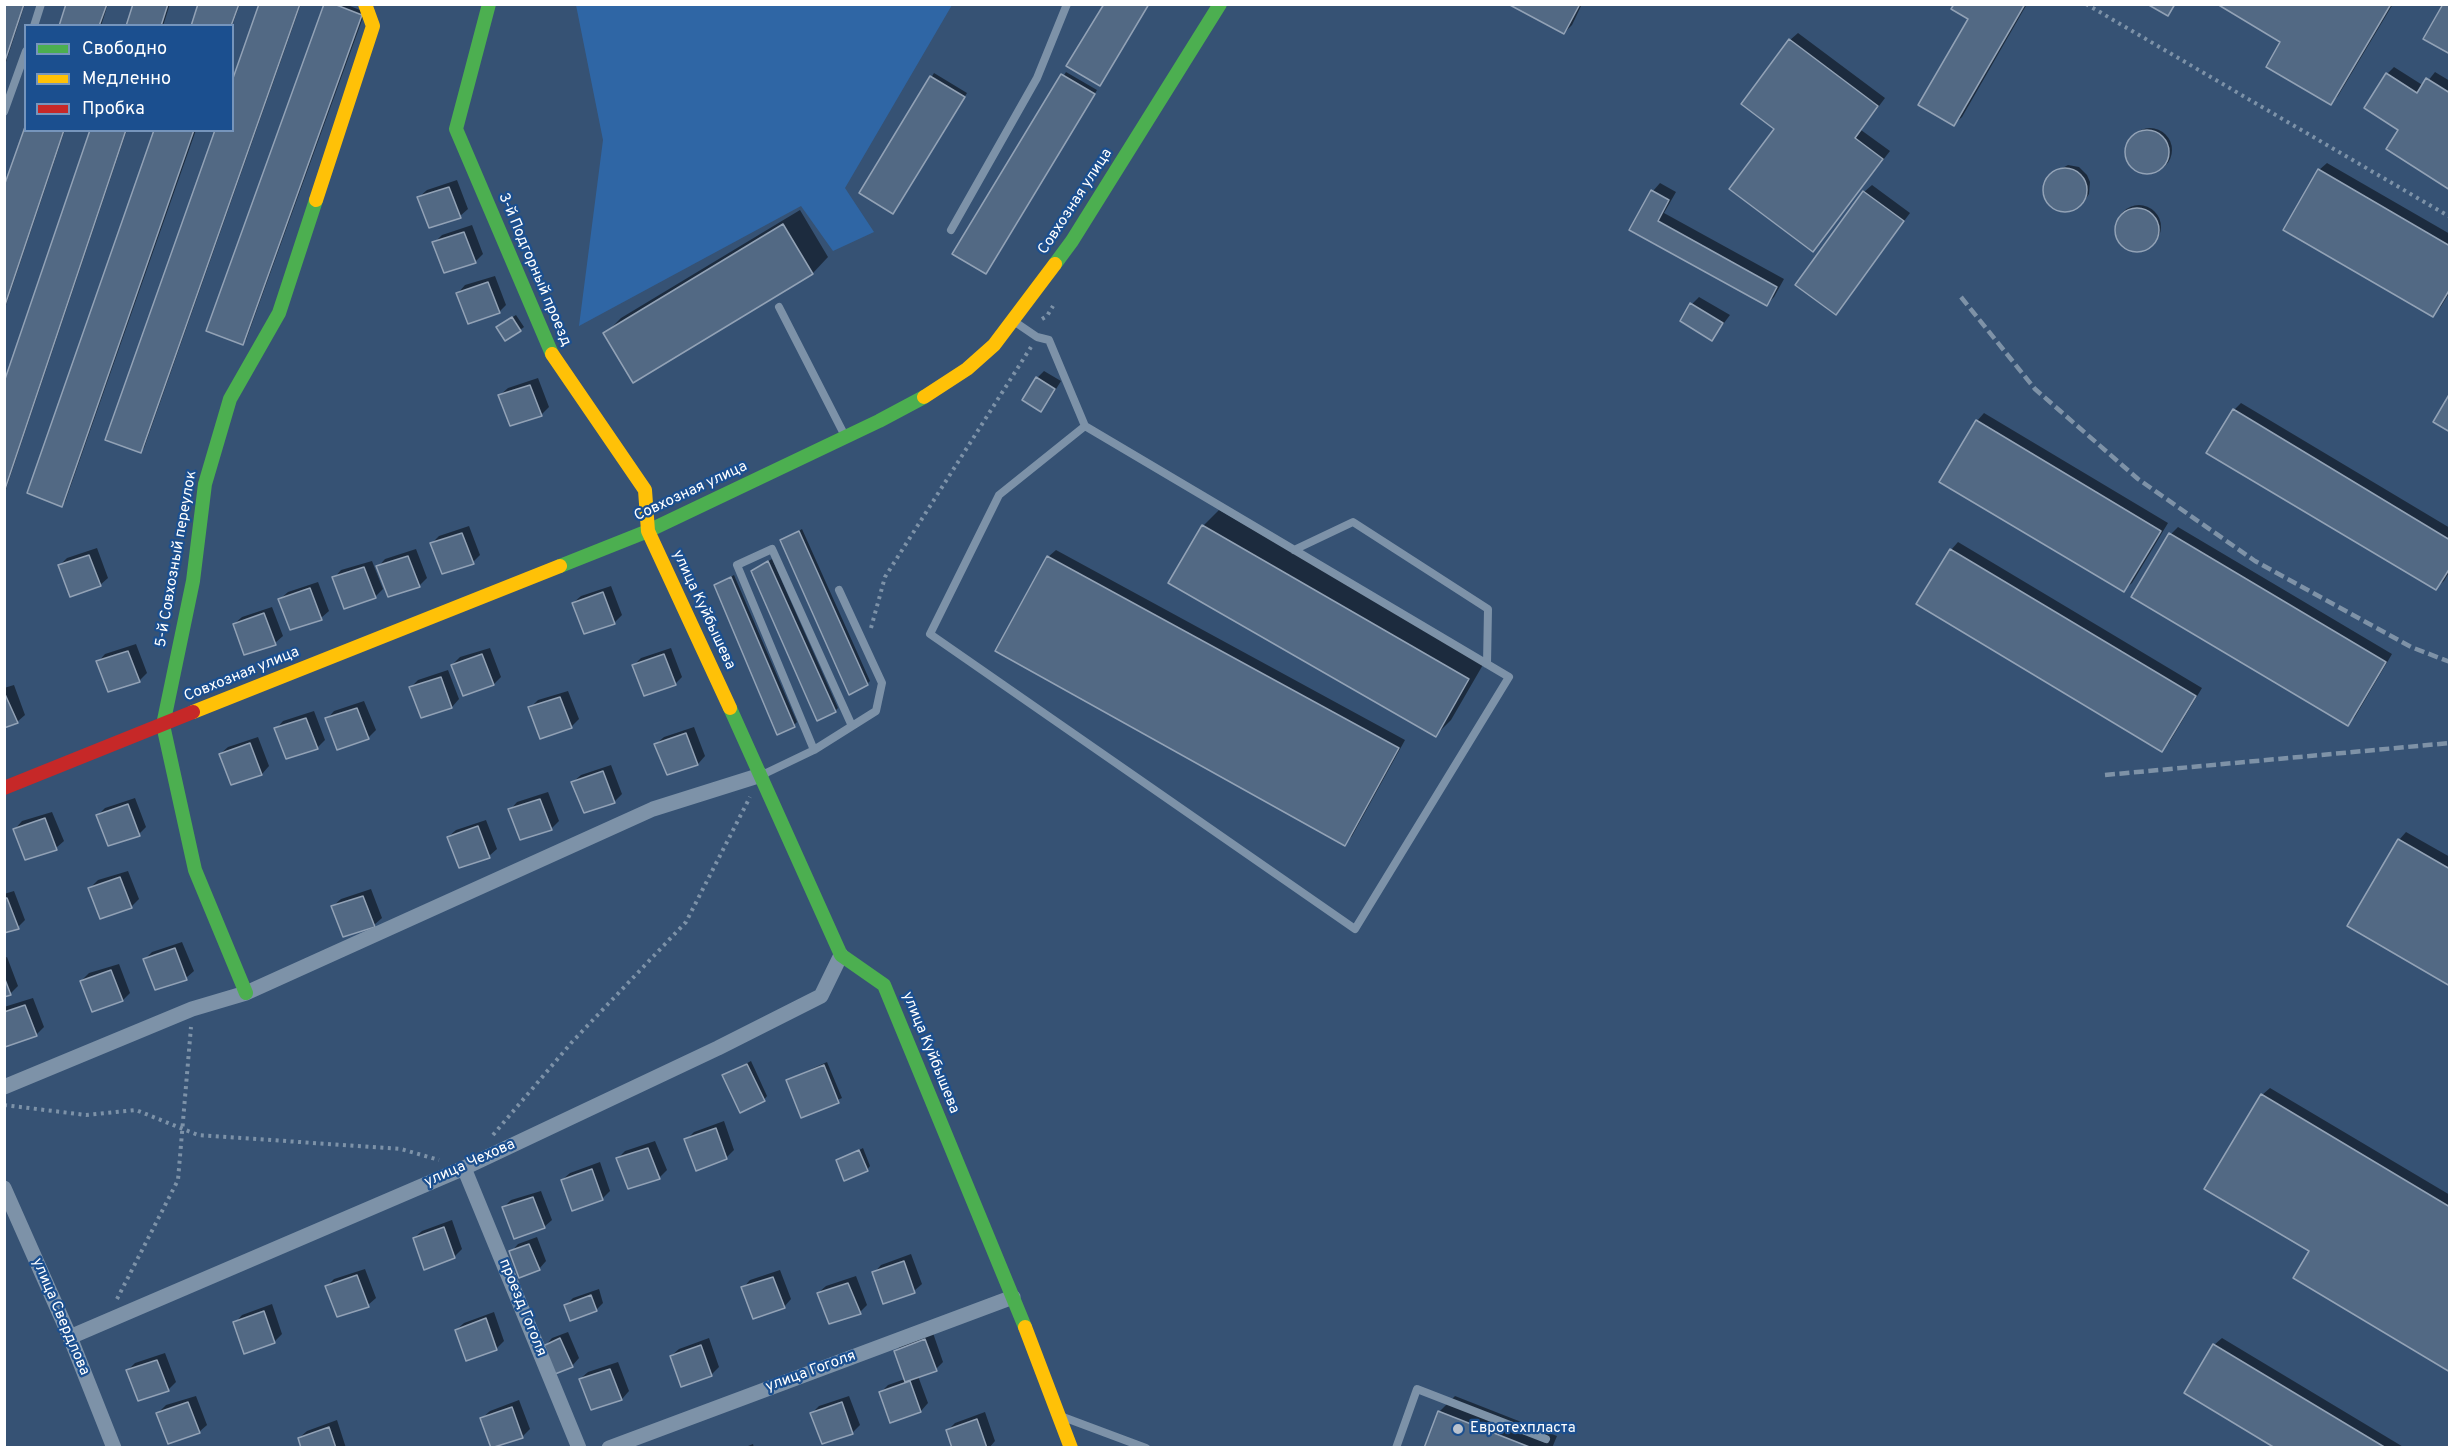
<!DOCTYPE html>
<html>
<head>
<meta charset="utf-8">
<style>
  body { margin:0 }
  #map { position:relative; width:2454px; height:1452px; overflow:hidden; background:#365274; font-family:Overpass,sans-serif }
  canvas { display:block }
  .frame { position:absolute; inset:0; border:6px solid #fff; pointer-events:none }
  .legend { position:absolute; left:24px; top:24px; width:210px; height:108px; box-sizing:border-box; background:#1b4f8f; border:2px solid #7695bc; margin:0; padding:8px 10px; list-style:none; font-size:18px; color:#fff }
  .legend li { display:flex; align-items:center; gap:12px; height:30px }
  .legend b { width:30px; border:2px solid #7695bc }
</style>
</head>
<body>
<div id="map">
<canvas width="2454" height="1452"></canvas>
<div class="frame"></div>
<ul class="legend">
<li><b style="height:8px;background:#4caf50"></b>Свободно</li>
<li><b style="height:8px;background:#ffc107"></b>Медленно</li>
<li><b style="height:8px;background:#c62828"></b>Пробка</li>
</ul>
</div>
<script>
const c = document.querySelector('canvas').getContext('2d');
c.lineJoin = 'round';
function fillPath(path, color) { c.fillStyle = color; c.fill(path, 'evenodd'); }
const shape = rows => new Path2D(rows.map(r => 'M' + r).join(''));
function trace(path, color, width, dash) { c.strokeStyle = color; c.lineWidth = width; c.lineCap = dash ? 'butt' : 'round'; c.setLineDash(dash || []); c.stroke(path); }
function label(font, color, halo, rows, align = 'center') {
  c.font = font + ' Overpass,sans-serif'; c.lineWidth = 4.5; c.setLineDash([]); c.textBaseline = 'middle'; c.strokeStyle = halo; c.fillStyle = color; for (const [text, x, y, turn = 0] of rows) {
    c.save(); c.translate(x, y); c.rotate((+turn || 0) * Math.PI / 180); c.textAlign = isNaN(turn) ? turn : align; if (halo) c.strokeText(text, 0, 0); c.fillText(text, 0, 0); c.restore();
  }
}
fillPath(shape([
  [576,5,576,4,952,5,845,188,874,232,833,251,801,206,579,326,603,140]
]), '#2f66a5');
fillPath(shape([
  [4,4,25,4,4,68],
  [68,4,108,4,101,26,60,26],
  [135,4,170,4,163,26,127,26],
  [200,4,240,4,232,26,193,26],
  [261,4,301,4,144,448,140,452,232,130],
  [326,4,345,4,365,12,246,340,243,343],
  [1105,4,1149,4,1103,81],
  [1511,4,1582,4,1572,25,1564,33],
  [1955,4,2027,4,1962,117,1954,124,1970,19],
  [2220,4,2393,4,2338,96,2331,104,2282,41],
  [1798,33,1885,98,1861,130,1890,151,1813,250,1776,128,1790,40],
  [2394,67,2424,86,2435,72,2450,81,2450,188,2401,130,2387,74],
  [1066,72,1097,90,989,269,954,253],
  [934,73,967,93,893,212,861,193],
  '2128 150a22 22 0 1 1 44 0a22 22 0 1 1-44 0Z',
  [26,130,65,130,4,311,4,191],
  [92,130,127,130,4,495,4,386],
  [156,130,196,130,65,502,61,506],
  [2327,163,2450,234,2450,292,2440,308,2433,315,2319,170],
  [2068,165,2079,167,2087,175,2090,182,2089,194,2085,200,2071,210,2055,208,2048,203,2044,194,2045,183,2053,173],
  [457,180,468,209,460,216,419,197,427,190],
  [1660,183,1676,192,1664,213,1784,279,1774,297,1767,304,1631,229,1653,191],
  [1872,185,1910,213,1836,313,1864,192],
  '2117 227a22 22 0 1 1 44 0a22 22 0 1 1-44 0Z',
  [800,210,828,257,813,273,634,381,605,334,621,318],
  [472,225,483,254,475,262,434,243,442,235],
  [495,276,506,305,499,312,458,293,465,285],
  [1699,297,1730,315,1712,339,1692,304],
  [516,315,524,327,520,330,501,324],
  [1044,371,1061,381,1048,402,1041,410,1037,378],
  [538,378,549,407,541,415,500,395,508,388],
  [2241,403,2450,528,2450,571,2444,581,2436,588,2234,410],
  [1984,413,2168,523,2132,583,2124,590,1977,421],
  [1219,510,1484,663,1451,720,1435,736,1203,526],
  [469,526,480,555,473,562,432,543,439,536],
  [2178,527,2392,654,2355,717,2348,724,2171,534],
  [802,529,870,681,867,684,782,541],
  [1958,542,2202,688,2169,743,2162,750,1951,550],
  [97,548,108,578,100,585,59,566,67,558],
  [416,549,427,578,419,586,378,567,385,559],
  [1056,550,1405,740,1352,836,1345,844,1048,557],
  [772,559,838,708,835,711,756,568],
  [372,561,383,589,375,597,334,578,341,570],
  [734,575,797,722,794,725,716,585],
  [318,582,329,611,321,618,280,599,288,592],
  [611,586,622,615,615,622,584,632,573,603,581,596],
  [272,607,283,636,275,643,245,653,234,624,242,617],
  [136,644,147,673,139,681,98,662,105,654],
  [490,648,501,677,494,684,452,665,460,657],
  [671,648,682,677,675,684,634,665,641,658],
  [448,670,459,699,452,707,422,716,411,687,418,680],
  [14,685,25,715,17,722,4,726,4,688],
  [568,691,579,719,571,727,530,708,538,700],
  [364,701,376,730,368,738,327,719,334,711],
  [314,711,325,740,317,748,276,729,283,721],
  [694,727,705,756,698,764,668,773,656,744,664,737],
  [258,737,269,766,262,774,232,783,220,754,228,747],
  [611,765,622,794,615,801,585,811,573,782,581,775],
  [548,792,559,821,551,829,510,810,517,802],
  [135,798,146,827,139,834,98,815,105,808],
  [52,812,64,841,56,848,15,829,22,821],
  [486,820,497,849,489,856,459,866,448,837,456,830],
  [2406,832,2450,857,2450,984,2399,840],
  [128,871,139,899,131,907,90,888,98,880],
  [371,889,382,918,374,925,333,906,341,899],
  [14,891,25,920,18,927,4,932,4,894],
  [182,942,194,971,186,978,145,959,152,952],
  [7,957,18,986,10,994,4,996,4,958],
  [119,964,130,993,123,1000,81,981,89,973],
  [33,998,44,1027,36,1035,6,1045,4,1007],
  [751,1061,767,1096,764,1100,724,1076],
  [827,1062,842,1098,802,1116,787,1080],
  [2270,1088,2450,1195,2450,1370,2311,1251,2262,1095],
  [724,1121,734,1150,726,1158,686,1140,694,1132],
  [655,1141,667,1170,659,1178,618,1158,625,1151],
  [863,1148,870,1166,867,1170,838,1161],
  [600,1162,610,1191,602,1199,562,1180,570,1173],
  [541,1191,552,1220,544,1227,503,1208,511,1200],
  [452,1220,462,1249,454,1257,414,1238,422,1231],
  [537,1237,546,1261,539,1269,511,1252,518,1244],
  [911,1254,922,1284,914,1291,874,1273,881,1265],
  [365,1269,376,1298,368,1305,327,1286,334,1279],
  [780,1270,791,1299,784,1307,743,1288,750,1280],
  [856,1276,867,1305,860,1312,818,1293,826,1286],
  [599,1289,603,1303,596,1310,566,1305,573,1298],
  [272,1304,282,1334,275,1341,245,1352,235,1323,242,1315],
  [494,1312,504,1341,496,1349,456,1330,464,1323],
  [568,1332,579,1358,572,1366,545,1346,552,1338],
  [933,1333,943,1362,936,1369,918,1376,928,1403,921,1411,891,1421,881,1392,888,1385,905,1379,896,1351,903,1343],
  [709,1338,719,1367,711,1375,671,1356,679,1349],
  [2222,1338,2405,1448,2278,1448,2214,1345],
  [165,1353,176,1382,168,1390,138,1399,127,1371,135,1363],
  [618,1362,629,1391,622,1399,592,1408,580,1379,588,1372],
  [196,1396,207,1425,199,1432,158,1413,166,1405],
  [849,1396,860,1425,853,1432,823,1442,812,1413,819,1406],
  [1455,1396,1557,1436,1552,1448,1426,1448,1439,1412],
  [519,1400,530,1429,522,1437,482,1418,490,1411],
  [985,1412,995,1441,989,1448,954,1448,948,1430,955,1423],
  [337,1420,346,1448,303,1448,299,1438,307,1431],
  [753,1444,754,1448,743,1448]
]), '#0007');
const building = shape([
  [4,4,24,4,4,64,4,4],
  [66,4,107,4,99,26,59,26,66,4],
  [133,4,168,4,161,26,126,26,133,4],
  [198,4,239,4,231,26,191,26,198,4],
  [259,4,300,4,141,453,105,440,215,130,232,130,232,81,259,4],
  [324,4,334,4,362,15,243,345,206,331,324,4],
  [1104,4,1149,4,1100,86,1066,66,1104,4],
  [1508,4,1580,4,1564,34,1508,4],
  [1954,4,2025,4,1954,126,1918,105,1968,19,1951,9,1954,4],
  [2147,4,2175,4,2168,16,2147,4],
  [2217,4,2391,4,2331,105,2266,67,2280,42,2217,4],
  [2443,4,2450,4,2450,54,2423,39,2443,4],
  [1789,39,1878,106,1855,138,1883,159,1813,252,1729,189,1774,129,1741,104,1789,39],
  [2386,73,2417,93,2426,78,2450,93,2450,190,2386,149,2398,130,2364,108,2386,73],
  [1061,74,1095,94,986,274,952,254,1061,74],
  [930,76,965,97,893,214,859,193,930,76],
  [26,124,26,130,64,130,4,308,4,186,26,124],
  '2125 152a22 22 0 1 1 44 0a22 22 0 1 1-44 0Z',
  [90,130,126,130,4,492,4,382,90,130],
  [154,130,194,130,62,507,27,493,154,130],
  '2043 190a22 22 0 1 1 44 0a22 22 0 1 1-44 0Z',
  [2318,169,2450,246,2450,289,2433,317,2283,230,2318,169],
  [449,187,461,218,429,228,417,197,449,187],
  [1651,190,1669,200,1658,221,1777,287,1767,306,1629,230,1651,190],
  [1863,191,1904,221,1836,315,1795,285,1863,191],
  '2115 230a22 22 0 1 1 44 0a22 22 0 1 1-44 0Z',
  [783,224,813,274,633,383,603,333,783,224],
  [464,232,476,263,444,273,432,242,464,232],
  [488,282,500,313,468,324,456,293,488,282],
  [1690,303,1723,323,1712,341,1680,321,1690,303],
  [512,317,521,331,505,341,496,327,512,317],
  [1036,377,1055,389,1041,412,1022,400,1036,377],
  [530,385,542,416,510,426,498,395,530,385],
  [2450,393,2450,432,2433,422,2450,393],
  [2233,409,2450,540,2450,568,2436,590,2206,453,2233,409],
  [1976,420,2161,531,2124,592,1939,482,1976,420],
  [1202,525,1469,679,1436,737,1168,583,1202,525],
  [799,531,868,685,849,695,780,540,799,531],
  [462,533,474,564,442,574,430,543,462,533],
  [2169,533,2386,662,2348,726,2131,597,2169,533],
  [1950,549,2196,696,2162,752,1916,604,1950,549],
  [89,555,101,586,70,597,58,565,89,555],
  [408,556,420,587,388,597,376,566,408,556],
  [1047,556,1399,748,1345,846,995,651,1047,556],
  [768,561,836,712,817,721,751,571,768,561],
  [364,567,376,598,344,609,332,577,364,567],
  [731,577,795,727,777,735,714,585,731,577],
  [310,588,322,620,290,630,278,599,310,588],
  [603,592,615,624,584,634,572,603,603,592],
  [264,613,276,645,244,655,233,624,264,613],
  [128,651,140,682,108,692,96,661,128,651],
  [482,654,494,685,463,696,451,665,482,654],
  [664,654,676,685,644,696,632,665,664,654],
  [441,677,452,708,421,718,409,687,441,677],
  [4,692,18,723,4,728,4,692],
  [560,697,572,728,540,739,528,707,560,697],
  [357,708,369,739,337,750,325,718,357,708],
  [306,718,318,749,286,759,274,728,306,718],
  [686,733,698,765,667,775,654,744,686,733],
  [250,743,262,775,231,785,219,754,250,743],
  [603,771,615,803,584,813,571,782,603,771],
  [540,799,552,830,520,840,508,809,540,799],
  [128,804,140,836,108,846,96,815,128,804],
  [45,818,57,850,25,860,13,829,45,818],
  [478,826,490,858,459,868,447,837,478,826],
  [2398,839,2450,869,2450,986,2347,926,2398,839],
  [120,877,132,908,100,919,88,888,120,877],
  [363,896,375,927,343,937,331,906,363,896],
  [4,898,7,898,19,929,4,933,4,898],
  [175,948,187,980,155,990,143,959,175,948],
  [111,970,123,1001,92,1012,80,981,111,970],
  [4,977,11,995,4,997,4,977],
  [25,1005,37,1036,5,1047,4,1012,25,1005],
  [747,1064,765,1101,740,1113,722,1075,747,1064],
  [824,1065,839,1103,801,1118,786,1080,824,1065],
  [2261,1094,2450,1207,2450,1372,2293,1278,2309,1251,2204,1189,2261,1094],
  [716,1128,727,1159,696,1171,684,1139,716,1128],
  [648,1148,660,1179,628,1189,616,1158,648,1148],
  [859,1150,868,1171,844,1181,836,1160,859,1150],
  [592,1169,603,1200,572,1211,561,1180,592,1169],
  [533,1197,545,1228,514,1239,502,1207,533,1197],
  [444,1227,455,1258,424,1270,413,1238,444,1227],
  [529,1244,540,1270,519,1278,509,1251,529,1244],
  [904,1261,915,1293,883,1304,872,1272,904,1261],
  [357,1275,369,1307,337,1317,325,1286,357,1275],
  [773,1277,785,1308,753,1319,741,1287,773,1277],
  [848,1283,861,1314,829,1324,817,1293,848,1283],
  [591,1295,597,1311,570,1321,564,1305,591,1295],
  [264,1311,275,1343,244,1354,233,1322,264,1311],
  [486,1318,497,1350,466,1361,455,1330,486,1318],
  [560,1338,573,1367,555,1374,543,1346,560,1338],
  [925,1339,937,1371,905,1382,894,1351,925,1339],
  [2213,1344,2386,1448,2275,1448,2184,1393,2213,1344],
  [701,1345,712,1376,681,1387,670,1356,701,1345],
  [157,1360,169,1391,138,1401,126,1370,157,1360],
  [610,1369,622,1400,591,1410,579,1379,610,1369],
  [910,1381,921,1412,890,1423,879,1392,910,1381],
  [188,1402,200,1433,168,1444,156,1413,188,1402],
  [842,1402,853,1434,822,1444,810,1413,842,1402],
  [512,1407,523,1438,491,1448,480,1418,512,1407],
  [1438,1411,1532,1448,1424,1448,1438,1411],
  [977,1419,987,1448,952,1448,946,1430,977,1419],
  [329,1427,336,1448,301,1448,298,1438,329,1427]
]);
fillPath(building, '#526984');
trace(building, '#92a2b6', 1.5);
trace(shape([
  [2086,4,2450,217],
  [1042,319,1047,316,1053,306],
  [871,628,885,577,1031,347],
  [4,1105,86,1115,136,1110,198,1135,401,1149,439,1160],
  [493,1135,572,1042,686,922,750,797],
  [117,1299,178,1180,191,1027]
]), '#7d92a8', 4, [3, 4.5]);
trace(shape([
  [34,26,41,4],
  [4,112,26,51],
  [951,230,1037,78,1067,4],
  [779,307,845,436],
  [1015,322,1037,337,1049,340,1085,426,999,495,930,634,1355,929,1509,677,1085,426],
  [1294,550,1353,522,1488,609,1487,664],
  [814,750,737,565,772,549,852,726],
  [764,774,814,750,876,711,882,683,839,590],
  [1063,1417,1146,1448],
  [1396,1448,1417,1389,1546,1439]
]), '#7d92a8', 8);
trace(shape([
  [4,1087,192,1009,246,993,653,809,761,775],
  [464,1168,579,1448],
  [4,1188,70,1337,114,1448],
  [70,1337,464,1168,718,1048,821,996,841,955],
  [609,1448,1013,1297]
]), '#7d92a8', 15);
trace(shape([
  [489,4,456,129,552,354],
  [1055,264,1072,241,1220,4],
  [560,566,648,531,879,421,924,397],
  [730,708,841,955,884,985,1025,1327],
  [246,993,195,870,163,725,193,581,205,484,230,399,279,313,316,200]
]), '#4caf50', 14);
trace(shape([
  [316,200,373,26,365,4],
  [552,354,645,490,648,531,730,708],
  [924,397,967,369,994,345,1055,264],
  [193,712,560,566],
  [1025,1327,1071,1448]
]), '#ffc107', 14);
trace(shape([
  [4,788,193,712]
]), '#c62828', 14);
trace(shape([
  [1961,297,2035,389,2138,479,2255,561,2411,647,2450,662],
  [2105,775,2450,743]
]), '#7e92a7', 4.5, [10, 4.5]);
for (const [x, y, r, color] of [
  [1458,1429,6,"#b9c2ce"]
]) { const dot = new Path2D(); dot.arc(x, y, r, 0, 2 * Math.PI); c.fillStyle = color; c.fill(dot); trace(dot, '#1b4f8f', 2); }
label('15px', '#fff', '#1b4f8f', [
  ["Совхозная улица",1076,202,-57],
  ["3-й Подгорный проезд",534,270,67],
  ["Совхозная улица",691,492,-25],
  ["5-й Совхозный переулок",177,559,-80],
  ["улица Куйбышева",703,610,65],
  ["Совхозная улица",242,675,-22],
  ["улица Куйбышева",930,1053,68],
  ["улица Чехова",470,1164,-24],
  ["проезд Гоголя",522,1308,68],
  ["улица Свердлова",60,1317,67],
  ["улица Гоголя",811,1372,-20]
]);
label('15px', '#fff', '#1b4f8f', [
  ["Евротехпласта",1470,1429]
], 'left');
</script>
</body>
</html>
